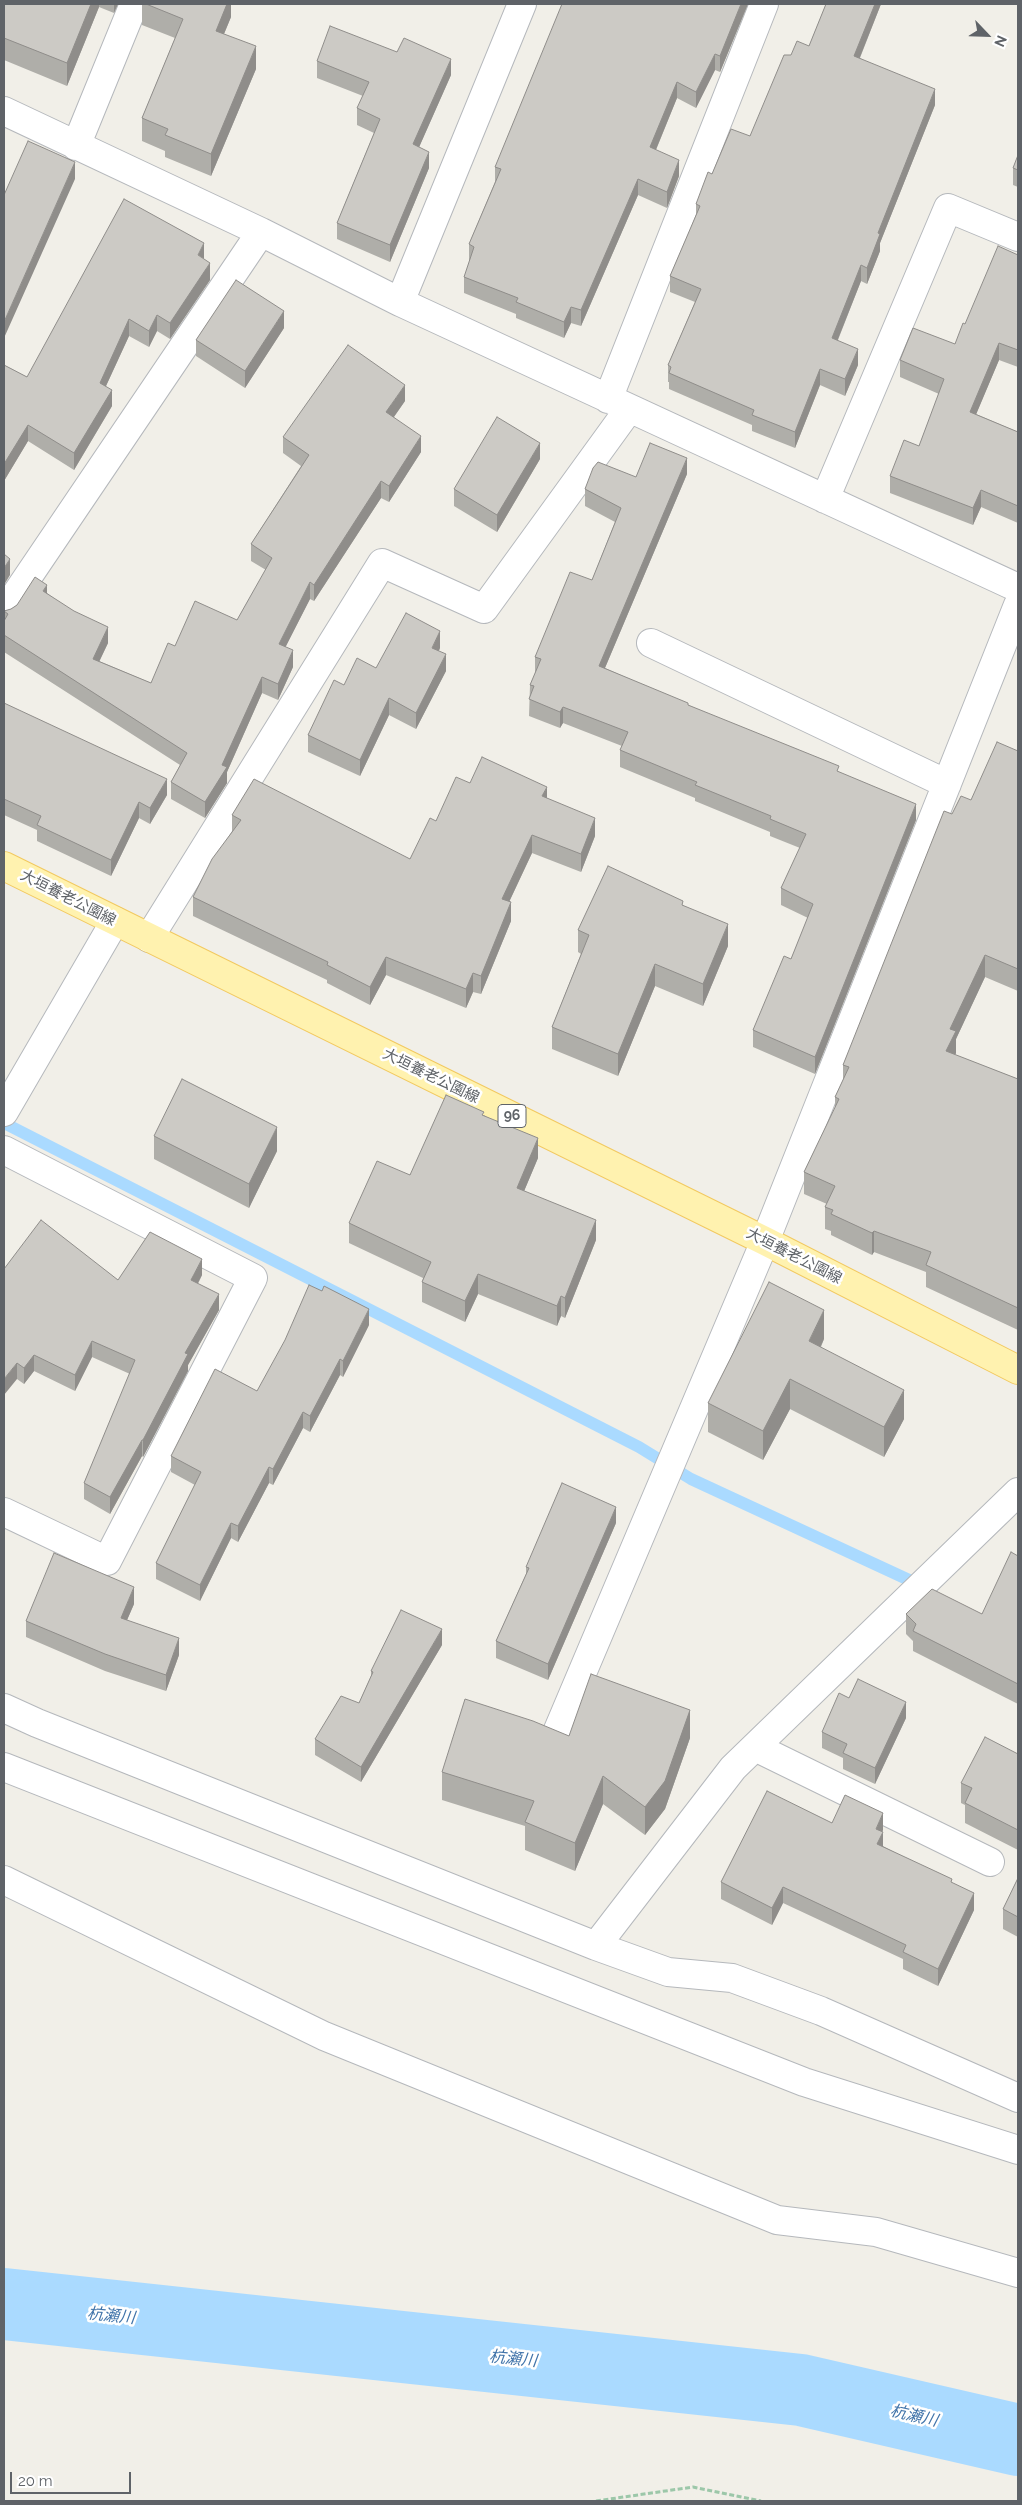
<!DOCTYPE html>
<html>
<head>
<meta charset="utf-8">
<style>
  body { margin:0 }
  #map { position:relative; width:1022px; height:2505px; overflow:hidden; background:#f1efe8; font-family:Raleway,sans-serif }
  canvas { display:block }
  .frame { position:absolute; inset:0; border:5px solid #5f6368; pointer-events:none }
  .north { position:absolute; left:962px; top:10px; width:50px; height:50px; -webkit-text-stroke:4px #fff; paint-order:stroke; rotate:114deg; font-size:14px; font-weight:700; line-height:20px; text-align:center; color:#5f6368 }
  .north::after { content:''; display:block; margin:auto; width:18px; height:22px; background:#5f6368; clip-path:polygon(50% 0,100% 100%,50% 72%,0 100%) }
  .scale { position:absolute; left:10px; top:2472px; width:121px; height:22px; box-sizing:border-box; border:2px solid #5f6368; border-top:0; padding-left:6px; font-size:15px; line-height:18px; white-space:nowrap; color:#5f6368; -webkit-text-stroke:4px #fff; paint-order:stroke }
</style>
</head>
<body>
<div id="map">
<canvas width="1022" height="2505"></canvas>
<div class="frame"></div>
<div class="north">N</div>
<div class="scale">20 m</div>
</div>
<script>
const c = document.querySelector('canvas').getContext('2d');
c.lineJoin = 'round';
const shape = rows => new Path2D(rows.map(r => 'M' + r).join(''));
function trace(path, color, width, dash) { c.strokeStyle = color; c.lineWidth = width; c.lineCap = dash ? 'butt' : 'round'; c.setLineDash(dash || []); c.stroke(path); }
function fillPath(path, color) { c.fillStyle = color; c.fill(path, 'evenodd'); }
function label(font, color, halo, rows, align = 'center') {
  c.font = font + ' Raleway,"Noto Sans JP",sans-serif'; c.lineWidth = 5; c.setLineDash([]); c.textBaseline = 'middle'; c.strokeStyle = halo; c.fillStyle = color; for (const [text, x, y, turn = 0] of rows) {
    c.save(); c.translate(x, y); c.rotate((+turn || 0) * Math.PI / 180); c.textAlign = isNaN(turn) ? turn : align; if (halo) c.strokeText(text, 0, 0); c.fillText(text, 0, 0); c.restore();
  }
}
trace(shape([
  [4,1123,639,1447,691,1479,922,1586]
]), '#aadaff', 12);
trace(shape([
  [4,2304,801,2390,1018,2440]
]), '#aadaff', 72);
const minor = shape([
  [4,111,261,232,400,302,1018,588],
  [76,146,134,4],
  [400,302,522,4],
  [608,399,764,4],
  [825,499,948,208,1018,237],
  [4,612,261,232],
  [651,643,947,784],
  [149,938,382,563,484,609,629,409],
  [4,1112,115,921],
  [4,1150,253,1278,107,1561,4,1512],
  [4,1708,37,1723,596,1946,668,1972,732,1978,821,2011,1018,2098],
  [555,1737,765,1241,1018,605],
  [755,1747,990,1862],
  [4,1767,804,2082,1018,2150],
  [4,1880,324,2036,777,2220,876,2232,1018,2273],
  [596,1946,733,1768,1018,1492]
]);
const major = shape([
  [4,866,765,1241,1018,1370]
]);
trace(minor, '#b5b8bc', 30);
trace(major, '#f2c960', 30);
trace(shape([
  [596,2501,693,2487,761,2501]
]), '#9cc7a9', 3, [5, 2.5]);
trace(minor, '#fff', 28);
trace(major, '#fff2af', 28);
fillPath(shape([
  [4,4,118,4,114,13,99,7,67,86,4,60],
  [142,4,231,4,231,17,224,34,256,69,211,176,165,157,165,151,142,141,142,118,175,38,142,25],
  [748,4,720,72,715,70,696,108,677,98,656,150,679,176,667,208,638,195,581,326,571,323,564,338,516,318,516,314,464,293,464,277,470,261,469,261,469,244,495,182,495,167],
  [826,4,881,4,860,58,935,105,880,243,880,251,867,284,861,281,838,340,858,365,845,396,820,385,795,448,752,431,752,425,669,389,669,382,668,382,668,365,695,302,670,292,670,276,696,216,696,204,712,174,750,136,791,55,809,46],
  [317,61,451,75,419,147,429,168,390,262,337,239,337,223,374,133,357,125,357,108,363,96,317,78],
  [1018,155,1018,187,1013,185,1013,168],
  [1018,255,1018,367,999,360,976,414,1018,432,1018,523,981,507,973,525,890,493,890,476,919,446,939,394,900,377,900,360,955,344,965,324],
  [204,260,210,280,170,339,157,331,149,347,129,336,106,386,112,406,74,470,28,441,4,481,4,365,27,377],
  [284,328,245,388,196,356,196,340],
  [405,401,394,417,421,452,389,502,381,498,314,601,310,599,285,647,293,667,278,700,262,693,227,772,227,783,205,818,171,799,171,782,180,765,4,652,4,611,11,609,17,605,47,593,108,643,99,661,151,683,175,646,237,620,266,570,251,561,251,544,301,466,283,453,283,437],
  [540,459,497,532,454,506,454,489],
  [687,474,605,668,839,772,916,820,815,1074,753,1047,753,1030,791,959,808,918,781,905,781,888,800,848,770,836,770,832,695,801,695,798,620,767,620,750,622,746,563,723,560,728,529,716,530,685,535,674,535,657,592,580,615,522,585,506,585,489,636,477],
  [440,648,439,651,446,671,416,729,389,715,360,776,308,752,308,735,344,685,376,668],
  [4,703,167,795,150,824,139,818,111,876,37,841,37,830,4,815],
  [1018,751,1018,991,985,977,956,1039,956,1053,955,1055,1018,1079,1018,1330,926,1287,926,1272,874,1252,872,1255,831,1235,831,1231,825,1229,825,1207,827,1204,804,1194,804,1172,835,1108,835,1097,843,1080,843,1065,952,814,971,800],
  [470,783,547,798,595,836,581,872,532,853,509,902,511,921,481,994,473,992,466,1008,386,975,370,1005,327,983,327,980,193,916,193,897,232,832,232,815,410,859,436,821],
  [683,905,728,946,703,1006,655,986,618,1076,552,1049,552,1027,581,954,578,952,578,930],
  [484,1115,538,1158,524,1191,596,1240,565,1318,561,1316,557,1326,478,1294,465,1322,422,1302,422,1282,423,1278,349,1243,349,1223],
  [154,1136,277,1151,249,1208,154,1159],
  [4,1269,118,1280,202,1275,198,1284,219,1310,188,1365,188,1371,143,1457,142,1456,110,1514,84,1499,84,1483,130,1374,92,1357,75,1391,34,1371,24,1384,17,1379],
  [369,1325,343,1377,340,1375,310,1432,303,1428,273,1485,269,1483,238,1542,231,1538,200,1601,156,1579,156,1563,195,1485,171,1472,171,1456,257,1391],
  [824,1339,821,1347,904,1419,884,1457,790,1409,763,1460,708,1432,708,1403],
  [616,1523,548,1680,496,1658,496,1641,526,1574,526,1567],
  [1018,1556,1018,1704,913,1651,913,1641,906,1634,906,1614,982,1614],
  [134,1604,127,1620,179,1655,166,1691,105,1671,26,1637,26,1621],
  [442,1645,361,1782,315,1755,315,1739,359,1703,371,1676,371,1671],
  [849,1698,906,1718,875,1784,843,1769,843,1758,822,1748,822,1732],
  [569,1736,690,1738,665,1809,645,1835,603,1804,575,1871,525,1850,525,1826,442,1800,442,1772],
  [1018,1754,1018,1850,965,1823,965,1805,961,1803,961,1783],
  [883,1830,882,1832,883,1846,952,1883,974,1910,938,1986,903,1969,903,1959,783,1903,772,1925,721,1899,721,1882],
  [1018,1878,1018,1937,1003,1929,1003,1909]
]), '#afaea9');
fillPath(shape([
  [91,4,99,4,99,7,67,86,67,63],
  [114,4,118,4,114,13],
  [226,4,231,4,231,17,216,53,216,31],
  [741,4,748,4,720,72,720,56],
  [875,4,881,4,854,72,854,56],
  [256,46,256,69,211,176,211,154],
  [715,54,715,70,696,108,696,92],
  [451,59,451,75,413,161,413,144],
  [677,82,677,98,650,164,650,147],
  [935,89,935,105,880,243,880,251,867,284,867,268,878,233],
  [429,152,429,168,390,262,390,245],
  [679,160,679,176,667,208,667,192],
  [75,162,75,179,4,338,4,322],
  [638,179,638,195,581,326,581,310],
  [204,243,204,259,198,255],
  [210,263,210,280,170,339,170,323],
  [861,265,861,281,832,354,832,338],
  [571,307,571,323,564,338,564,322],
  [284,311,284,328,245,388,245,371],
  [157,315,157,331,149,347,149,331],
  [129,319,129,336,100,399,100,383],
  [999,343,999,360,970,429,970,412],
  [858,349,858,365,845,396,845,379],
  [820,369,820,385,795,448,795,432],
  [405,385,405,401,386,428,386,412],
  [112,390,112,406,74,470,74,453],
  [28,425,28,441,4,481,4,464],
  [421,436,421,452,389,502,389,486],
  [540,443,540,459,497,532,497,515],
  [687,458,687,474,599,682,599,666],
  [381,481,381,498,314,601,314,585],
  [981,490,981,507,973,525,973,508],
  [10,559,10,575,4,585,4,568],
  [310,582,310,599,279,660,279,644],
  [47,585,47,602,43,591],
  [108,627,108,643,93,675,93,659],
  [440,631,440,648,432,664,432,648],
  [293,650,293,667,278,700,278,684],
  [446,654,446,671,416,729,416,713],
  [262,677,262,693,227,772,227,783,205,818,205,802],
  [389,698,389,715,360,776,360,760],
  [563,707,563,723,560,728,560,712],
  [167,779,167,795,150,824,150,808],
  [547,787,547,805,542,796],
  [139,802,139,818,111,876,111,860],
  [916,804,916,820,815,1074,815,1057],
  [595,818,595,836,581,872,581,854],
  [532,835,532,853,502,917,502,899],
  [511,902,511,921,481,994,481,976],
  [728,924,728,946,703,1006,703,984],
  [985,955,985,977,956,1039,956,1053,946,1073,946,1051,950,1029],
  [386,957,386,975,370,1005,370,987],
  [655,964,655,986,618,1076,618,1054],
  [473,973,473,992,466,1008,466,989],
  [277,1127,277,1151,249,1208,249,1184],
  [538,1138,538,1158,517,1208,517,1188],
  [596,1220,596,1240,565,1318,565,1298],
  [874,1231,874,1252,872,1255,872,1233],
  [202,1259,202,1275,191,1296,191,1280],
  [478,1274,478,1294,465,1322,465,1301],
  [219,1294,219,1310,188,1365,188,1371,143,1457,143,1440,185,1353],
  [561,1296,561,1316,557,1326,557,1306],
  [369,1309,369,1325,343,1377,343,1361],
  [824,1310,824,1339,809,1371,809,1341],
  [92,1341,92,1357,75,1391,75,1375],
  [34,1355,34,1371,24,1384,24,1368],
  [340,1359,340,1375,310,1432,310,1416],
  [17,1363,17,1379,4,1395,4,1379],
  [790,1379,790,1409,763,1460,763,1431],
  [904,1390,904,1419,884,1457,884,1427],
  [303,1412,303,1428,273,1485,273,1469],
  [142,1440,142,1456,110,1514,110,1497],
  [269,1467,269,1483,238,1542,238,1526],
  [616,1507,616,1523,548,1680,548,1664],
  [231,1523,231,1538,200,1601,200,1585],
  [134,1587,134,1604,121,1634,121,1618],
  [442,1629,442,1645,361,1782,361,1767],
  [179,1638,179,1655,166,1691,166,1675],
  [906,1702,906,1718,875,1784,875,1768],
  [690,1710,690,1738,665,1809,645,1835,645,1807],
  [603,1776,603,1804,575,1871,575,1843],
  [883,1813,883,1830,876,1845,876,1829],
  [883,1832,883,1849,877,1844],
  [783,1887,783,1903,772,1925,772,1908],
  [974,1893,974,1910,938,1986,938,1969]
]), '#8f8d8a');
const building = shape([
  [4,4,91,4,67,63,4,38,4,4],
  [146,4,227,4,216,31,256,46,211,154,165,135,168,129,142,118,183,19,146,4],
  [562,4,741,4,720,56,715,54,696,92,677,82,650,147,679,160,667,192,638,179,581,310,571,307,564,322,516,302,518,298,464,277,474,247,469,244,501,169,495,167,562,4],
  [826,4,875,4,854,56,935,89,878,233,880,234,867,268,861,265,832,338,858,349,845,379,820,369,795,432,752,415,754,410,669,373,671,367,668,365,701,289,670,276,700,206,696,204,708,172,712,174,731,129,750,136,784,55,791,55,797,41,809,46,826,4],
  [330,26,397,52,404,38,451,59,413,144,429,152,390,245,337,223,380,119,357,108,369,82,317,61,330,26],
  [28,141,75,162,4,322,4,195,28,141],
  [1018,155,1018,170,1013,168,1018,155],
  [124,199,204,243,198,255,210,263,170,323,157,315,149,331,129,319,100,383,112,390,74,453,28,425,4,464,4,365,27,377,124,199],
  [998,246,1018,255,1018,350,999,343,970,412,1018,432,1018,506,981,490,973,508,890,476,904,440,919,446,944,379,900,360,913,328,955,344,963,323,965,324,998,246],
  [236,280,284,311,245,371,196,340,236,280],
  [348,345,405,385,386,412,421,436,389,486,381,481,314,585,310,582,279,644,293,650,278,684,262,677,222,765,227,767,205,802,171,782,187,753,4,635,4,621,8,614,4,611,11,609,17,605,35,577,47,585,43,591,74,611,108,627,93,659,151,683,168,643,175,646,195,601,237,620,272,558,251,544,309,455,283,437,348,345],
  [497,417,540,443,497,515,454,489,497,417],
  [650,443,687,458,599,666,688,703,688,705,839,766,837,771,916,804,815,1057,753,1030,784,956,791,959,813,904,781,888,806,834,770,819,771,816,695,785,697,782,620,750,628,732,563,707,560,712,529,699,534,686,530,685,541,659,535,657,570,572,592,580,621,508,585,489,593,468,598,462,636,477,650,443],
  [4,554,10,559,4,568,4,554],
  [406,613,440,631,432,648,446,654,416,713,389,698,360,760,308,735,334,680,344,685,357,658,376,668,406,613],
  [4,703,167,779,150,808,139,802,111,860,37,825,41,816,4,799,4,703],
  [997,742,1018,751,1018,969,985,955,950,1029,956,1031,946,1051,1018,1079,1018,1308,926,1265,931,1252,874,1231,872,1233,831,1214,833,1210,825,1207,835,1186,804,1172,839,1099,835,1097,849,1067,843,1065,944,811,952,814,961,796,971,800,997,742],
  [482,757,547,787,542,796,595,818,581,854,532,835,502,899,511,902,481,976,473,973,466,989,386,957,370,987,327,965,328,962,193,897,212,859,241,820,232,815,254,779,410,859,430,818,436,821,456,777,470,783,482,757],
  [608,866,683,901,682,905,728,924,703,984,655,964,618,1054,552,1027,589,935,578,930,608,866],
  [182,1079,277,1127,249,1184,154,1136,182,1079],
  [446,1095,484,1112,482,1115,538,1138,517,1188,596,1220,565,1298,561,1296,557,1306,478,1274,465,1301,422,1282,431,1262,349,1223,377,1161,410,1175,446,1095],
  [41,1220,118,1280,150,1232,202,1259,191,1280,219,1294,185,1353,188,1354,143,1440,142,1440,110,1497,84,1483,135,1360,92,1341,75,1375,34,1355,24,1368,17,1363,4,1379,4,1269,41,1220],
  [769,1282,824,1310,809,1341,904,1390,884,1427,790,1379,763,1431,708,1403,769,1282],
  [309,1285,322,1291,324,1286,369,1309,343,1361,340,1359,310,1416,303,1412,273,1469,269,1467,238,1526,231,1523,200,1585,156,1563,201,1472,171,1456,215,1369,257,1391,285,1340,309,1285],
  [562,1483,616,1507,548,1664,496,1641,529,1568,526,1567,562,1483],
  [1011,1552,1018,1556,1018,1684,913,1631,916,1624,906,1614,932,1589,982,1614,1011,1552],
  [54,1553,134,1587,121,1618,179,1638,166,1675,105,1654,26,1621,54,1553],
  [401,1610,442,1629,361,1767,315,1739,341,1696,359,1703,373,1672,371,1671,401,1610],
  [591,1674,690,1710,665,1781,645,1807,603,1776,575,1843,525,1822,534,1801,442,1772,465,1699,533,1721,569,1736,591,1674],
  [858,1679,906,1702,875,1768,843,1753,847,1744,822,1732,839,1693,849,1698,858,1679],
  [985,1737,1018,1754,1018,1830,965,1803,972,1788,961,1783,985,1737],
  [767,1791,832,1823,845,1795,883,1813,876,1829,883,1832,877,1844,952,1879,951,1882,974,1893,938,1969,903,1952,906,1945,783,1887,772,1908,721,1882,767,1791],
  [1018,1878,1018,1917,1003,1909,1018,1878]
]);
fillPath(building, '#cccac5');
trace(building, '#8f8d8a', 1);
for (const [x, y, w] of [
  [512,1116,28]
]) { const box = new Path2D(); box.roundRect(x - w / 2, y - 11.5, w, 23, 4); c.fillStyle = '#fff'; c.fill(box); trace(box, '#5f6368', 1); }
label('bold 14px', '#5f6368', null, [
  ["96",512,1116]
]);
label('15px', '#5f6368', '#fff', [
  ["大垣養老公園線",68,898,27],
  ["大垣養老公園線",431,1076,26],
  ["大垣養老公園線",794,1256,27]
]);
label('italic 16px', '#4174aa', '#fff', [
  ["杭瀬川",111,2316,6],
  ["杭瀬川",513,2359,6],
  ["杭瀬川",914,2416,13]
]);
</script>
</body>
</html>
